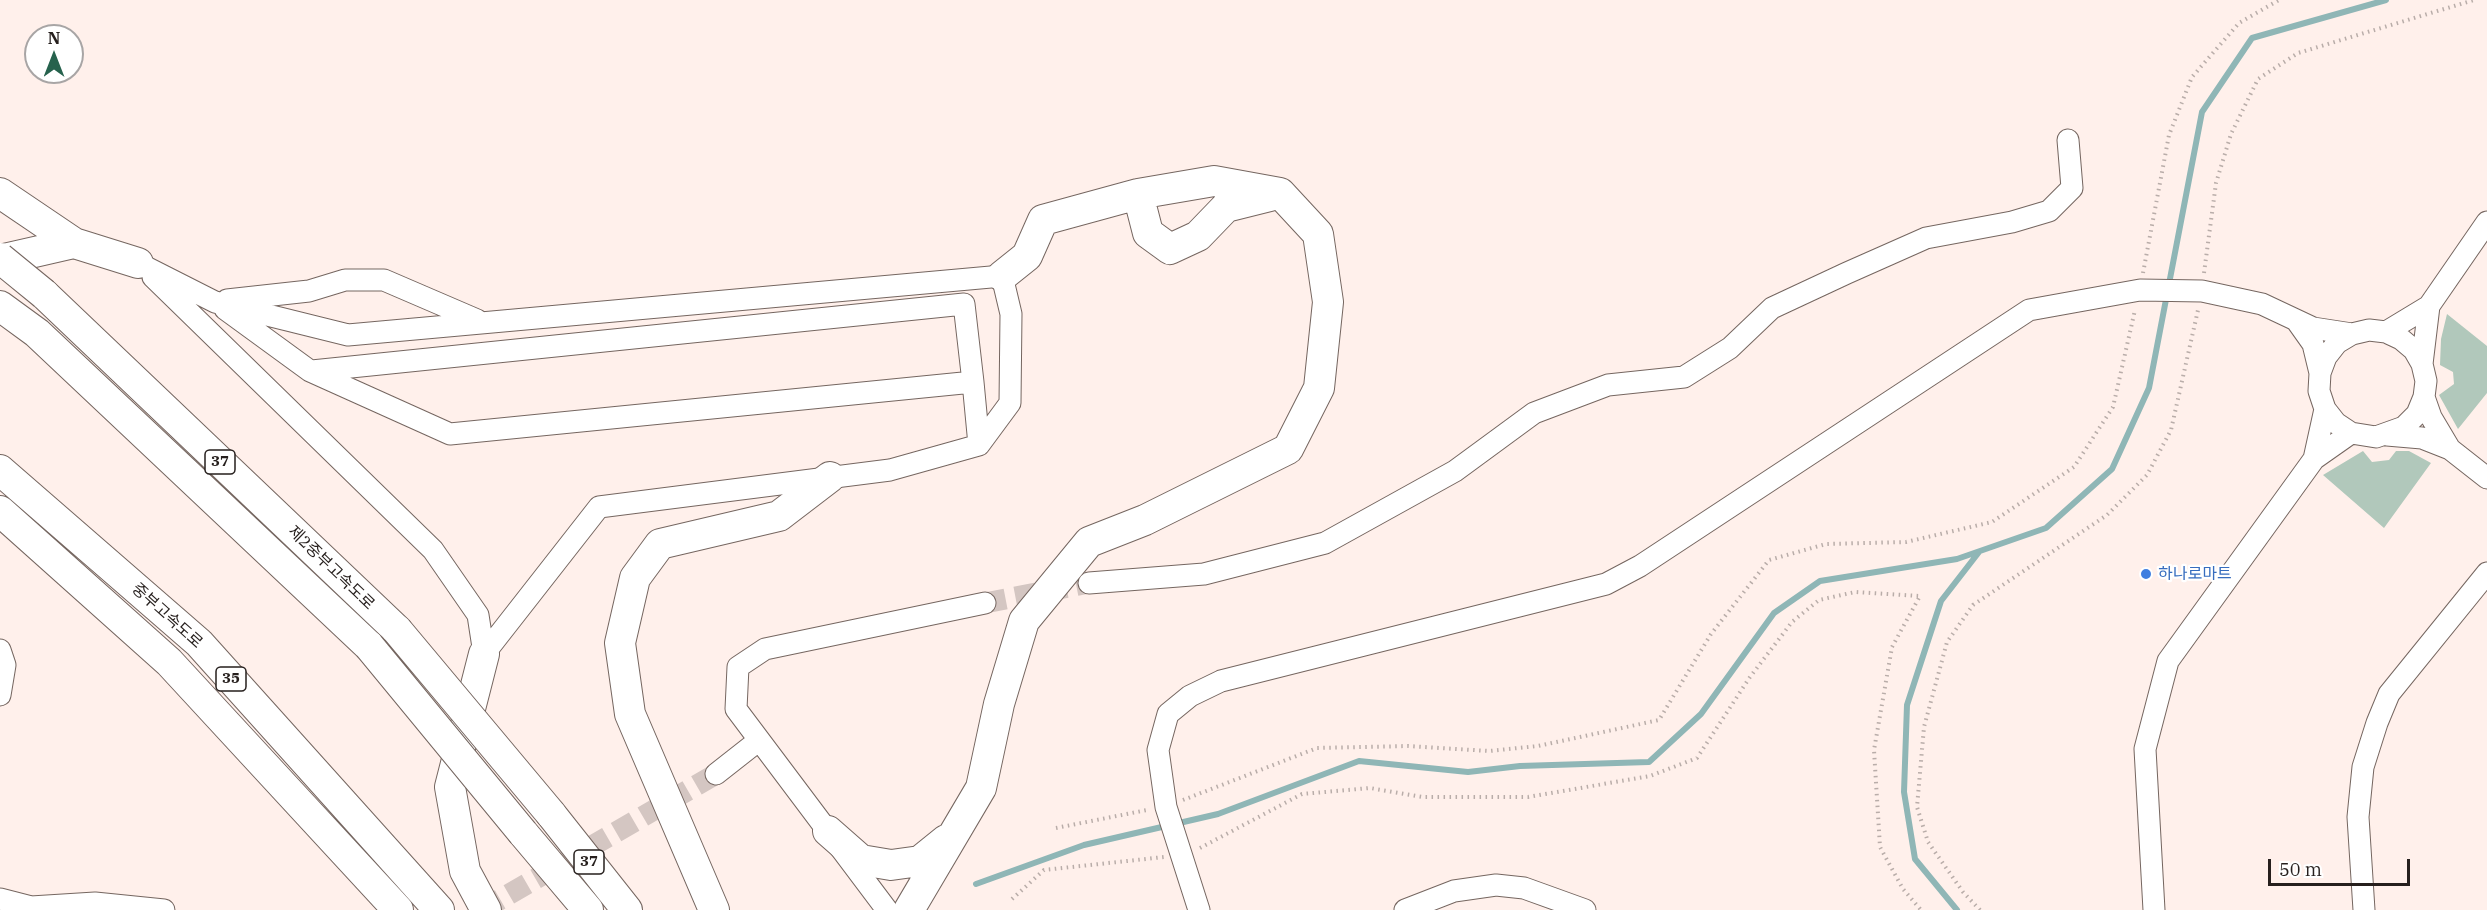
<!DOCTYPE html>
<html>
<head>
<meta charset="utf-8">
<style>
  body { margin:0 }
  #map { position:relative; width:2487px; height:910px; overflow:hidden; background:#fff0eb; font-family:"IBM Plex Serif",serif }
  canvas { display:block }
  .north { position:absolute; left:24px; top:24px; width:60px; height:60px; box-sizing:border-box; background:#fff; border:2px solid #a8a5a5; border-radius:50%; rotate:0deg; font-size:16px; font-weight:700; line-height:24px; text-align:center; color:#261f1d }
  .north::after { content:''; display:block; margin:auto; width:21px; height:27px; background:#26624d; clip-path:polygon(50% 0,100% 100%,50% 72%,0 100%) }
  .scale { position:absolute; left:2268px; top:859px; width:142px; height:27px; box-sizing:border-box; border:3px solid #261f1d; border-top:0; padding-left:8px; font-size:18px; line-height:21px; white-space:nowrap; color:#261f1d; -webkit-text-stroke:4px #fff; paint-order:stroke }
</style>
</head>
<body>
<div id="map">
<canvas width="2487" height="910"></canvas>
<div class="north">N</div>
<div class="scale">50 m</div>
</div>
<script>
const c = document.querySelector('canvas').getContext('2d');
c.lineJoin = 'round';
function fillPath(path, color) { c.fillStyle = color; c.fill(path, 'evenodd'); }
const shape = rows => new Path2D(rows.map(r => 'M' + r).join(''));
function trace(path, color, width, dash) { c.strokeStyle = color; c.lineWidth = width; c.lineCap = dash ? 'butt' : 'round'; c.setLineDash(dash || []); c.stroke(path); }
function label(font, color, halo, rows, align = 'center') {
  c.font = font + ' "IBM Plex Serif","Noto Sans KR",serif'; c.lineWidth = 4.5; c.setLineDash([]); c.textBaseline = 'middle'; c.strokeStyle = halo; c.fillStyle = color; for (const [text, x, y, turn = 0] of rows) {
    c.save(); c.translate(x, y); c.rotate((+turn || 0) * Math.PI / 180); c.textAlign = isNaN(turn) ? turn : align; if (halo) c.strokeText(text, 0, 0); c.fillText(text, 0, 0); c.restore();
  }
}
fillPath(shape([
  [2447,314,2487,346,2487,393,2458,429,2439,395,2454,384,2453,372,2440,365,2441,339],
  [2363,451,2372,462,2389,460,2396,451,2409,451,2431,463,2384,528,2323,475]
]), '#b1c8bb');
trace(shape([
  [976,884,1084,845,1218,814,1359,761,1468,772,1520,766,1649,762,1701,714,1774,613,1820,581,1957,559,2046,528,2112,469,2149,388,2202,112,2252,38,2386,0],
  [1957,910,1915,859,1904,792,1907,705,1941,601,1979,552]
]), '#8fb6b6', 6);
trace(shape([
  [985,603,1089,583],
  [482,910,716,774]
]), '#d4c6c2', 21, [21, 10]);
const minor = shape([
  [138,263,215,302,348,335,1002,276,1011,314,1010,403,979,445,890,470,599,507,484,654],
  [153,277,433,550,478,615,484,654],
  [227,300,309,291,345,280,384,280,477,320],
  [2429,306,2487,222],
  [225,309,310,371,450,434,973,382,979,445],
  [2386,332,2429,306,2422,364],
  [312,371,964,304,973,382],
  [2320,373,2313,344,2296,320,2313,328,2352,334,2369,330,2386,332,2401,339,2414,350,2422,364,2426,381,2424,397,2417,414,2404,427,2376,437,2351,433,2336,423,2325,409,2319,391,2320,373,2326,357,2337,343,2352,334],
  [2325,409,2314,459,2351,433],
  [2387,435,2422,438,2450,449,2431,417,2424,397],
  [2450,449,2487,478],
  [1089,583,1204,574,1325,543,1455,471,1534,413,1608,385,1684,377,1730,348,1772,308,1847,273,1926,238,2012,222,2049,211,2072,188,2068,140],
  [0,650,5,665,0,695],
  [716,774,758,741],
  [0,899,31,907,95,903,164,910],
  [887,910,736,709,738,667,765,649,985,603],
  [1199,910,1166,807,1158,750,1168,714,1190,696,1221,681,1606,584,1640,566,2029,310,2140,290,2202,291,2262,304,2296,320],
  [1405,910,1454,891,1496,885,1524,888,1585,910],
  [2154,910,2145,749,2168,661,2314,459],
  [2364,910,2358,817,2363,767,2377,723,2389,694,2487,573]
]);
const highway = shape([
  [0,193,74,243],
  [1138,194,1148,233,1170,249,1198,236,1226,207,1270,196],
  [0,260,74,243,138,263],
  [44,294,397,630],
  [0,306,37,333,369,646],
  [0,470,199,643,439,910],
  [0,511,169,662,398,910],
  [484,654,450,787,465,871,486,910],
  [551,814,627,910],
  [828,831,861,860,891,865,920,861,946,840],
  [523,833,588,910],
  [714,910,630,714,620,643,635,578,660,544,779,516,830,477],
  [909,910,981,788,999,704,1024,621,1089,542,1145,520,1288,449,1319,388,1328,302,1318,234,1280,193,1214,181,1138,194,1043,220,1027,256,1002,276]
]);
trace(minor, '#756660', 23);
trace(highway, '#756660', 32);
trace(shape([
  [2143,273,2169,135,2192,77,2239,23,2279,0],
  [2204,273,2216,183,2231,134,2258,79,2298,53,2474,0],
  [1183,800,1317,748,1408,746,1489,751,1538,746,1659,720,1711,634,1769,560,1826,544,1906,542,1992,522,2074,467,2113,407,2135,310],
  [1056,828,1147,810],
  [1200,848,1302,794,1370,788,1422,797,1528,797,1650,776,1697,758,1750,677,1792,622,1819,600,1855,592,1920,596,1892,647,1874,750,1880,847,1903,889,1921,910],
  [1012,899,1044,870,1164,857],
  [1980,910,1963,892,1928,842,1917,807,1924,727,1947,642,1973,605,2107,515,2147,475,2171,430,2198,310]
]), '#b9ada9', 4, [1.5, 4.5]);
trace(minor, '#fff', 21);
trace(highway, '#fff', 30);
const highwayBridge = shape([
  [0,258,44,294],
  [397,630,551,814],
  [369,646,523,833]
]);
trace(highwayBridge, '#756660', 32, []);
trace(highwayBridge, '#fff', 30);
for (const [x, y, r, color] of [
  [2146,574,6,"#3f7fe0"]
]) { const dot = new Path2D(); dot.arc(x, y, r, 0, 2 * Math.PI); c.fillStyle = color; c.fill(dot); trace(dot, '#fff', 2); }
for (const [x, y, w] of [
  [220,462,30],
  [231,679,30],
  [589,862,30]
]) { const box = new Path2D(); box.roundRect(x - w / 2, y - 12, w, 24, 4.5); c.fillStyle = '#fff'; c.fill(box); trace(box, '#261f1d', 1.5); }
label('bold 15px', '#261f1d', null, [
  ["37",220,462],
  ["35",231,679],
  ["37",589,862]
]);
label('16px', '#261f1d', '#fff', [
  ["제2중부고속도로",331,568,44],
  ["중부고속도로",167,616,42]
]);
label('16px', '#366cbe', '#fff', [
  ["하나로마트",2158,574]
], 'left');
</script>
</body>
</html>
